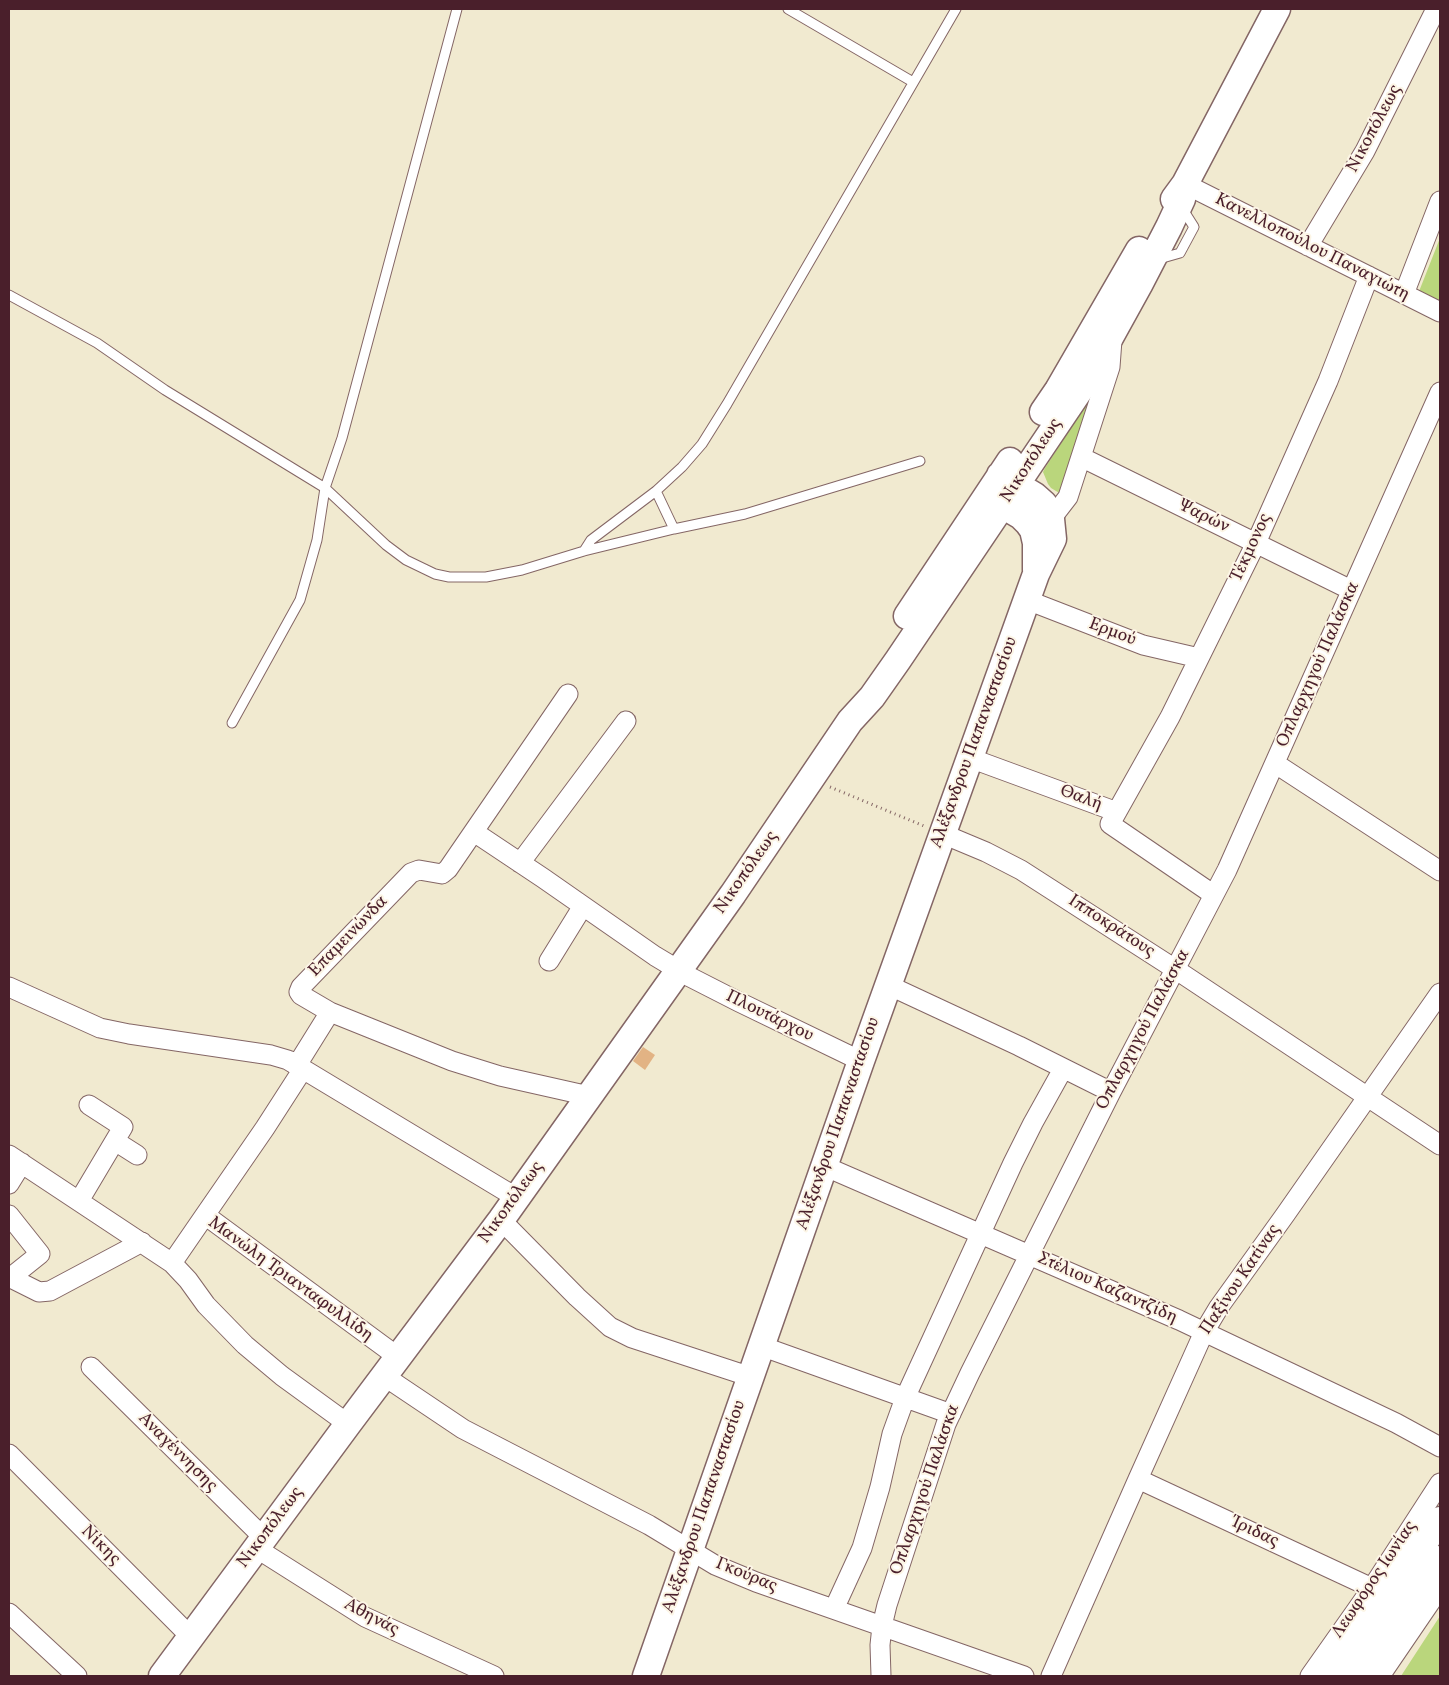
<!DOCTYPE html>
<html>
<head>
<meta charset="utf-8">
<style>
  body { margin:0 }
  #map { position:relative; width:1449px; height:1685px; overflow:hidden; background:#f1ead0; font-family:Vollkorn,serif }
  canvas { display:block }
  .frame { position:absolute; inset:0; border:10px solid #4a1f2b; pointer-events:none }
</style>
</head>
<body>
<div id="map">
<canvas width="1449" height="1685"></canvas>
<div class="frame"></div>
</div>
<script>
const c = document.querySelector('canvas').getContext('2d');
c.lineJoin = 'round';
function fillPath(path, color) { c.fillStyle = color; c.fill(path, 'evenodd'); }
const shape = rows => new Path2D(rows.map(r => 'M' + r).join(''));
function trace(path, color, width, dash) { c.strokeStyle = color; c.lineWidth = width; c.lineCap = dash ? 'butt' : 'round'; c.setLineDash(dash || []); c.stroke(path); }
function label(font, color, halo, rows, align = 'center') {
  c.font = font + ' Vollkorn,serif'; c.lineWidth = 4; c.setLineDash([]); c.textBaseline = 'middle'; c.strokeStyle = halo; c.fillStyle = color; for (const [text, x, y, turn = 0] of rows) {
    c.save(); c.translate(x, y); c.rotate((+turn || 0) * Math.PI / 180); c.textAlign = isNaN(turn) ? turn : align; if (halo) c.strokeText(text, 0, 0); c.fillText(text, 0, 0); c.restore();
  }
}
fillPath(shape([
  [1440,238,1440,306,1418,294],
  [1100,383,1061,494,1051,488,1048,484,1043,472,1045,468],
  [1440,1616,1440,1676,1401,1676]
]), '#bad67c');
fillPath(shape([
  [643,1047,655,1055,645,1070,633,1061]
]), '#e2b384');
const lane = shape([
  [788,9,913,82],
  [1159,259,1180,253,1194,227,1182,208],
  [9,295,97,343,165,390,325,488,386,545,406,560,435,574,449,577,486,577,522,570,584,551,674,529,745,514,920,461],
  [656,491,674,529],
  [584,551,591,540,656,491,682,467,702,444,727,404,956,9],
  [232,723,300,600,317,540,325,488,342,438,457,9]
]);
const street = shape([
  [1185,184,1440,312],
  [1308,246,1365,151,1436,9],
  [1404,294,1440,201],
  [1081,457,1351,590],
  [1051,519,1068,497,1110,367,1112,340],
  [1027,600,1143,645,1199,658],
  [970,758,1117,812],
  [1276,764,1440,871],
  [474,832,543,878,655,956,690,977,739,1002,861,1061],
  [943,834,986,852,1021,870,1175,969,1440,1145],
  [520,863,626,721],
  [1214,895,1110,824,1170,717,1256,543,1328,381,1369,276],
  [549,961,583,906],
  [888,985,1019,1046,1111,1092],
  [9,987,100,1028,129,1034,271,1055,288,1060,517,1198],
  [330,1012,452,1061,500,1076,589,1096],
  [297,1065,330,1012,301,995,299,992,301,987,411,873,419,870,442,874,448,869,568,694],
  [115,1141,137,1155],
  [9,1155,172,1263,188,1280,206,1305,245,1345,282,1376,348,1424],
  [824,1166,1179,1320,1396,1423,1440,1447],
  [9,1184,22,1163],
  [79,1201,123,1127,89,1105],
  [9,1215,40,1254,10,1278],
  [205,1215,265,1128,303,1069],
  [501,1220,577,1297,610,1327,632,1338,751,1377],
  [172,1263,205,1215,398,1357],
  [9,1277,39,1292,50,1291,142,1242],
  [761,1346,951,1414],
  [91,1367,264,1538],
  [384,1376,463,1429,649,1525,715,1565,756,1582,1024,1676],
  [9,1454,191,1637],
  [1138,1479,1372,1588],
  [256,1548,365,1617,494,1676],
  [834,1609,862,1548,880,1487,892,1434,905,1398,1013,1163,1033,1123,1063,1069],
  [9,1613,77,1676],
  [881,1676,880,1645,882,1626,887,1605,946,1424,970,1373,1111,1092,1227,870,1440,392],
  [1051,1676,1138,1479,1204,1332,1219,1307,1285,1215,1440,993],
  [1310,1676,1372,1588,1440,1483],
  [1380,1676,1440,1588]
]);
const secondary = shape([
  [1174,199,1185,184,1277,9],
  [1043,412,1058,390,1139,250],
  [987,496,1021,516,1028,523,1033,530,1036,543,1036,570],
  [907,616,1010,461],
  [162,1676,348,1424,501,1220,733,894,850,721,872,697,898,660,1086,381,1139,285,1169,227,1182,199,1185,184],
  [646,1676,861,1061,1036,574,1053,539,1051,519,1044,504,1035,496,1000,475],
  [1332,1676,1440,1520],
  [1359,1676,1440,1559]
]);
trace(lane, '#846665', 11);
trace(street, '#846665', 21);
trace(secondary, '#846665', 29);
trace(shape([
  [830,787,924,826]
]), '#846665', 3, [1, 4]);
trace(lane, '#fff', 9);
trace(street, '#fff', 19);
trace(secondary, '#fff', 26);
label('18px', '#4a1f2b', '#fcf5e5', [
  ["Νικοπόλεως",1375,129,-62],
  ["Κανελλοπούλου Παναγιώτη",1312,248,27],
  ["Νικοπόλεως",1032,461,-57],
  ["Ψαρών",1203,517,26],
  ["Τέκμονος",1252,548,-65],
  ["Ερμού",1112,633,21],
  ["Οπλαρχηγού Παλάσκα",1319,665,-66],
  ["Αλέξανδρου Παπαναστασίου",975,743,-70],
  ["Θαλή",1081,799,20],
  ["Νικοπόλεως",747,873,-55],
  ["Ιπποκράτους",1111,927,33],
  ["Επαμεινώνδα",349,937,-46],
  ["Πλουτάρχου",769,1017,26],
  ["Οπλαρχηγού Παλάσκα",1144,1030,-62],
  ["Αλέξανδρου Παπαναστασίου",839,1124,-71],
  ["Νικοπόλεως",512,1203,-54],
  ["Μανώλη Τριανταφυλλίδη",290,1280,36],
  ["Παξίνου Κατίνας",1241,1280,-56],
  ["Στέλιου Καζαντζίδη",1107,1289,24],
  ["Αναγέννησης",177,1453,45],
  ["Οπλαρχηγού Παλάσκα",926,1490,-71],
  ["Αλέξανδρου Παπαναστασίου",705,1507,-71],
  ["Νικοπόλεως",271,1528,-53],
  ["Ίριδας",1255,1533,25],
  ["Νίκης",100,1546,45],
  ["Γκούρας",746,1576,22],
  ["Λεωφόρος Ιωνίας",1375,1580,-56],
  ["Αθηνάς",371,1618,28]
]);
</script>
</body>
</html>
